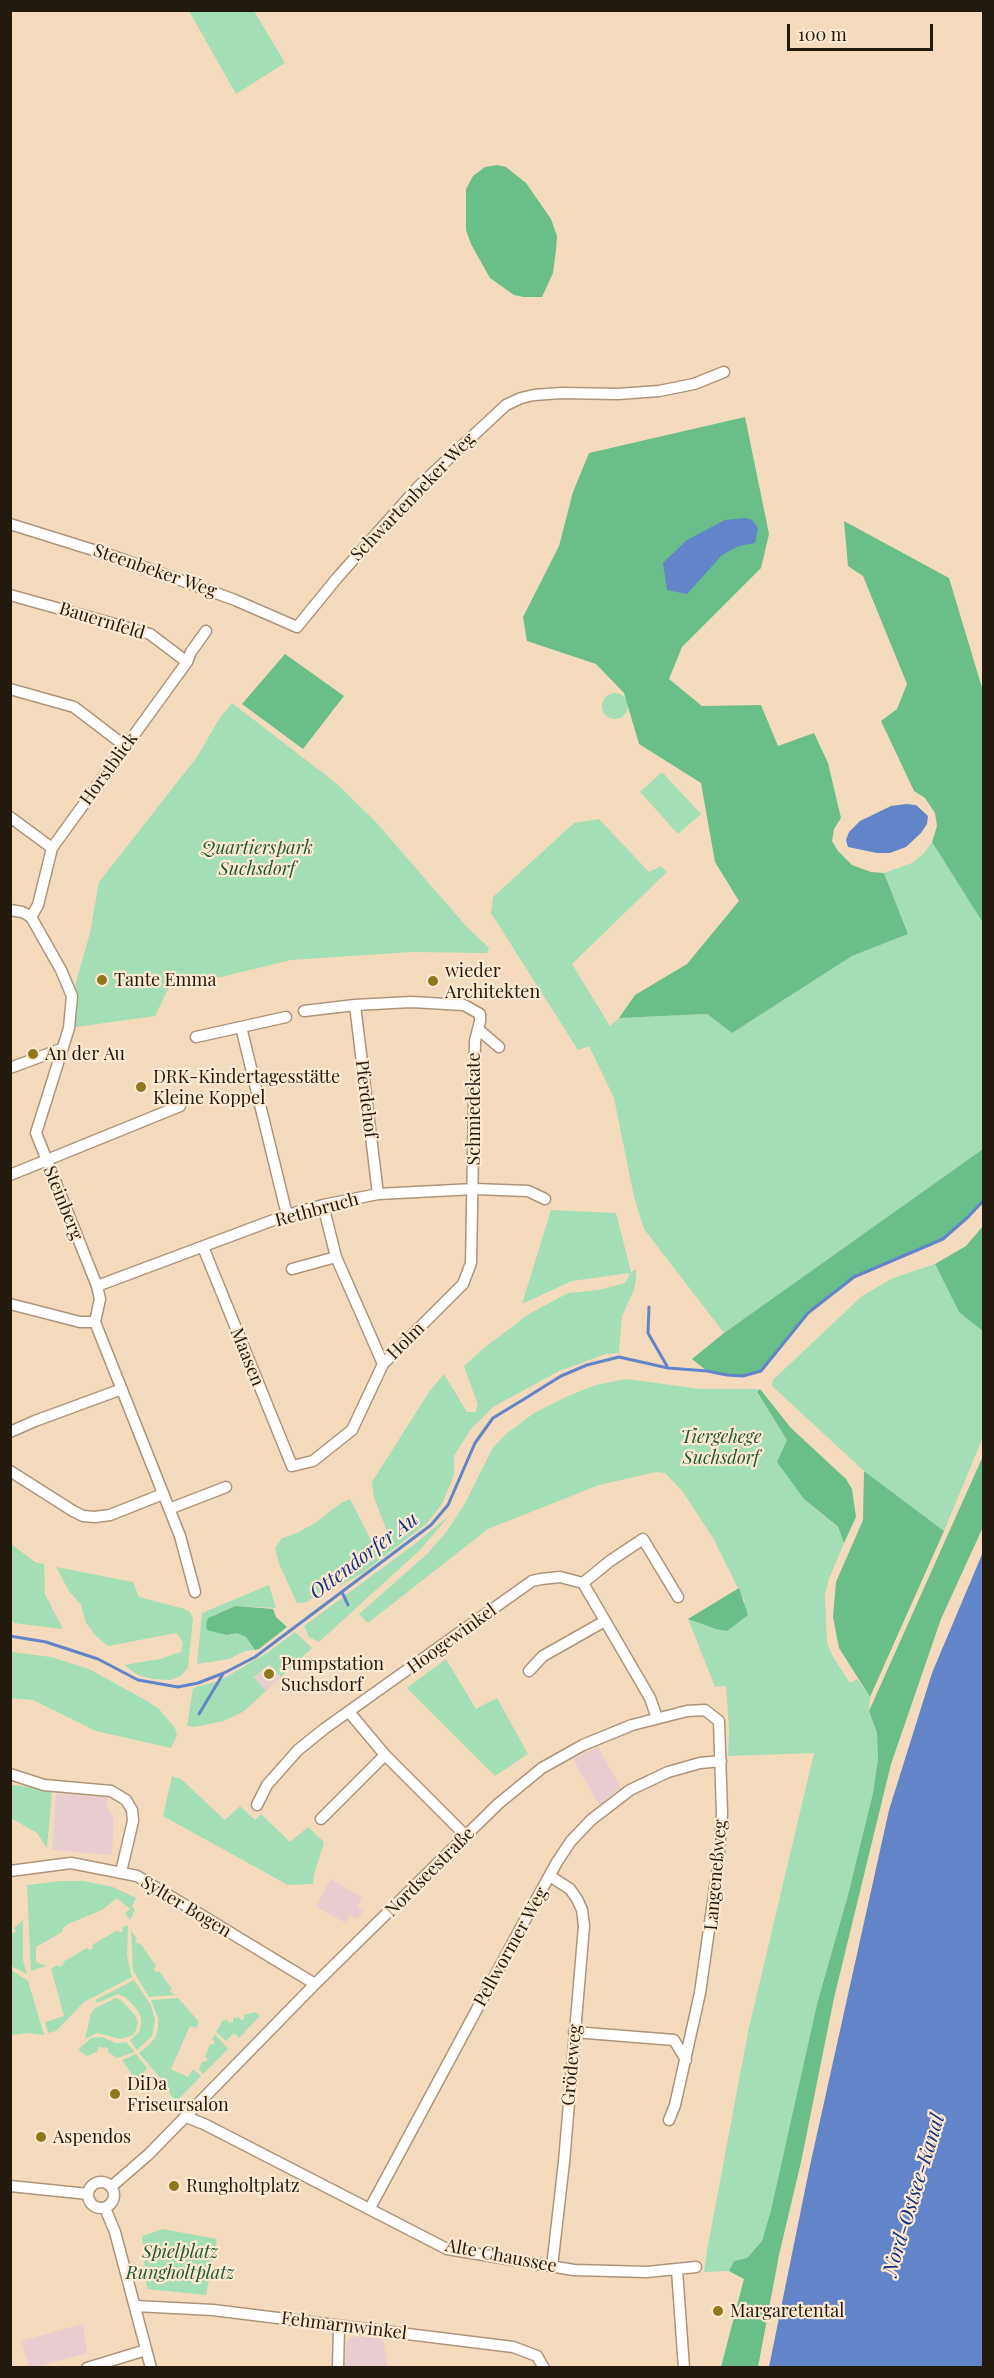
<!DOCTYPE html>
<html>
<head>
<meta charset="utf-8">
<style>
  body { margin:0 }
  #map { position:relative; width:994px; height:2378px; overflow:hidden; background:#f5dbbe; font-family:"Playfair Display",serif }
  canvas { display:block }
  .frame { position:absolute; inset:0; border:12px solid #22190f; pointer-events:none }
  .scale { position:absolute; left:787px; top:24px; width:146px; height:27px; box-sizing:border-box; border:3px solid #22190f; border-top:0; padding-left:8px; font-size:18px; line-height:21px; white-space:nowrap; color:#22190f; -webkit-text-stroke:4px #fee9d2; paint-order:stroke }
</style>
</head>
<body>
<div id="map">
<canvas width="994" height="2378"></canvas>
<div class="frame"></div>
<div class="scale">100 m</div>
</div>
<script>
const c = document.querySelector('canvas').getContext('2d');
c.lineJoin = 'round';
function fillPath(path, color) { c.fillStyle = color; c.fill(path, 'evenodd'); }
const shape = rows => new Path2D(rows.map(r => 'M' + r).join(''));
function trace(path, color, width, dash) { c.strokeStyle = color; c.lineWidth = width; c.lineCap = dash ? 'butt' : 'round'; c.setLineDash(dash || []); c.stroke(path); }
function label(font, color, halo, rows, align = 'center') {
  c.font = font + ' "Playfair Display",serif'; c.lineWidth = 4.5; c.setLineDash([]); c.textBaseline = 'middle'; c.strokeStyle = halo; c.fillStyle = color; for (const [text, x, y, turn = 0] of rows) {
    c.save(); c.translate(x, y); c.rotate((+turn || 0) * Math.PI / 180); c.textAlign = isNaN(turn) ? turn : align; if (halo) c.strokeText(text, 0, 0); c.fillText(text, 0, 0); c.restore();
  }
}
fillPath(shape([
  [270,1664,281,1677,266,1691,254,1678],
  [598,1747,621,1788,599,1805,573,1759],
  [56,1793,108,1797,107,1806,114,1819,112,1855,52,1850],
  [330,1879,362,1897,357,1907,363,1911,358,1919,350,1915,346,1923,316,1907],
  [83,2324,87,2353,36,2367,29,2367,21,2341],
  [359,2336,383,2339,388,2367,345,2367,346,2344,349,2338]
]), '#e9ced1');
fillPath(shape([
  [189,11,254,11,285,63,236,94],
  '602 706a13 13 0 1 1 26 0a13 13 0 1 1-26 0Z',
  [232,703,336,783,375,821,466,926,489,948,487,953,411,952,291,960,221,977,170,985,155,1016,69,1028,72,996,90,933,99,882,197,757,219,719],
  [662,772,701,814,678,834,640,792],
  [599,819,649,872,661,866,667,872,572,964,610,1026,619,1018,707,1014,732,1033,852,956,908,934,884,873,912,863,924,853,932,842,983,923,983,1149,724,1333,644,1229,634,1197,614,1098,589,1046,578,1050,491,913,493,897,574,823],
  [551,1210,616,1213,631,1272,636,1269,636,1278,634,1290,622,1316,619,1353,606,1354,559,1371,493,1407,471,1429,454,1456,454,1475,442,1504,427,1523,363,1573,341,1585,324,1589,307,1602,297,1603,279,1564,275,1548,282,1538,297,1533,315,1523,341,1503,350,1499,374,1546,382,1548,388,1543,389,1536,374,1498,372,1482,429,1392,444,1374,467,1412,475,1412,478,1405,464,1366,484,1348,529,1314,568,1293,599,1290,625,1283,630,1273,572,1281,522,1304],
  [935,1264,959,1312,984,1331,983,1437,944,1531,864,1471,772,1386,773,1380,862,1296,893,1278],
  [626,1379,701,1389,760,1389,757,1393,787,1440,804,1499,838,1528,844,1543,829,1579,825,1595,827,1643,833,1657,850,1683,857,1679,870,1697,869,1711,877,1733,878,1760,873,1793,848,1895,817,2004,771,2210,762,2241,747,2258,734,2261,729,2271,704,2272,707,2251,748,2032,814,1753,728,1756,729,1729,726,1686,715,1687,688,1619,716,1629,745,1602,713,1538,683,1492,665,1473,656,1472,599,1485,488,1529,368,1623,359,1614,427,1554,447,1531,464,1505,492,1449,506,1434,534,1413,568,1396,596,1385],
  [449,1516,421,1549,319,1642,309,1637,304,1626,412,1546],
  [11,1544,35,1562,44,1564,45,1594,63,1629,14,1623,11,1618],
  [56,1567,133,1582,139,1597,185,1609,190,1612,193,1619,188,1667,181,1676,170,1680,153,1679,138,1675,124,1665,160,1659,181,1652,183,1642,176,1633,108,1646,96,1636,86,1623,81,1605,69,1591],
  [269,1585,276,1608,236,1606,229,1611,213,1615,227,1635,237,1633,246,1637,255,1650,245,1651,229,1659,197,1664,202,1613],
  [295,1632,312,1648,281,1677,270,1664,254,1677,266,1691,243,1712,223,1721,195,1727,187,1726,193,1688,219,1681,267,1653],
  [11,1652,51,1657,89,1669,140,1697,158,1708,175,1728,177,1736,171,1748,96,1731,33,1700,11,1698],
  [446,1659,476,1709,497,1698,528,1754,495,1776,407,1688],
  [172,1776,181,1779,225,1820,240,1806,255,1820,261,1814,290,1842,308,1827,324,1842,314,1875,313,1884,288,1885,163,1816],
  [14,1785,52,1790,47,1848,37,1833,11,1818,11,1786],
  [60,1881,84,1881,113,1887,136,1898,132,1906,135,1910,130,1920,125,1913,130,1909,117,1898,102,1910,68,1924,63,1928,62,1932,36,1947,36,1962,46,1966,31,1971,27,1885],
  [23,1920,23,1960,27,1974,11,1966,11,1932,13,1934,16,1931,14,1928],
  [128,1925,127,1956,132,1977,84,2002,56,2031,48,2033,45,2022,64,2016,51,1969,57,1965,59,1967,64,1964,63,1962,87,1948,89,1950,93,1948,92,1945,118,1930,120,1933,123,1931,122,1928],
  [131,1931,137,1939,135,1941,138,1944,140,1943,156,1966,154,1969,156,1972,159,1971,172,1989,169,1991,176,1995,149,1997,133,1971],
  [11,1970,28,1981,44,2035,27,2033,11,2035],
  [134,1980,151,2005,155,2020,152,2036,137,2050,130,2040,139,2032,141,2025,141,2017,136,2008,125,1997,118,1994,97,2003,95,2000],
  [116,1998,122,2001,135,2015,138,2022,136,2030,133,2035,121,2039,97,2033,85,2039,91,2013,95,2008],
  [178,1998,199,2022,196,2028,190,2026,171,2069,188,2077,193,2069,201,2076,177,2101,171,2096,167,2086,139,2053,148,2046,155,2038,158,2029,158,2018,151,2000],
  [255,2012,260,2016,239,2038,234,2033,226,2041,216,2032,223,2020,227,2020,229,2023,233,2022,233,2018,239,2017,240,2020,244,2019,244,2015],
  [215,2034,228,2049,203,2074,199,2069,203,2061,206,2062,208,2059,205,2057,210,2044,213,2045,215,2042,212,2040],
  [102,2037,116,2043,126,2042,135,2052,117,2058,108,2052,108,2048,98,2047,98,2051,87,2056,78,2050,91,2038],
  [136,2054,147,2068,137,2082,122,2060],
  [163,2229,217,2239,206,2295,147,2289,142,2236]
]), '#a3deb7');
fillPath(shape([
  [497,165,506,167,526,183,551,219,557,236,556,250,553,273,542,297,524,297,514,295,490,278,471,244,466,230,466,189,473,176,485,167],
  [745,417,769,534,761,568,682,647,669,679,702,706,761,705,778,746,814,733,828,763,841,818,834,829,832,841,838,851,852,865,871,872,884,873,908,934,852,956,732,1033,707,1014,619,1018,635,995,687,964,739,901,715,862,701,783,639,744,624,693,596,664,527,641,523,617,559,546,573,492,589,453],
  [844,521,949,578,983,691,983,923,932,842,937,826,935,813,925,798,914,791,881,721,897,709,907,684,863,576,848,566],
  [285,654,344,696,303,749,242,704],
  [983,1149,983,1200,968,1217,943,1239,854,1277,808,1313,761,1371,743,1376,727,1375,707,1371,692,1359,724,1333],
  [983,1226,983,1331,959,1312,935,1264,966,1246],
  [760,1389,791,1428,846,1479,852,1489,856,1517,844,1543,838,1527,804,1499,777,1462,787,1440,757,1392],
  [983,1456,983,1527,941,1619,891,1764,834,1998,801,2162,779,2255,758,2367,721,2367,744,2279,729,2271,734,2261,747,2258,762,2241,771,2210,817,2004,848,1895,873,1793,878,1760,877,1733,869,1711],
  [864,1471,944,1531,870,1697,839,1648,833,1617,836,1582,863,1520],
  [739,1588,748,1615,727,1631,716,1629,688,1619],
  [236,1606,273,1609,276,1617,287,1627,259,1649,255,1650,246,1637,237,1633,227,1635,207,1630,206,1624,208,1618]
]), '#69be89');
fillPath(shape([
  [746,518,752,520,758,528,755,543,739,546,722,555,687,594,667,590,663,563,687,540,725,520],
  [906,804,916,805,928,816,927,824,921,833,906,847,890,853,877,853,848,847,846,840,849,832,860,821,891,806],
  [983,1552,983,2367,769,2367,809,2170,889,1810,932,1673]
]), '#6284c9');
trace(shape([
  [649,1307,648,1333,667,1366],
  [342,1592,348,1605],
  [10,1636,46,1642,98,1659,138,1680,178,1687,198,1683,224,1673,255,1657,431,1525,448,1505,475,1443,493,1418,521,1401,561,1376,587,1365,619,1357,668,1368,707,1371,727,1375,743,1376,761,1371,808,1313,854,1277,943,1239,968,1217,984,1200],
  [199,1714,223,1674]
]), '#6284c9', 3);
const minor = shape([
  [10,524,122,559,235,600,297,627,337,578,418,487,506,405,521,398,534,395,561,393,618,394,659,391,694,384,724,372],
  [10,595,150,634,187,662],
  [10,689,74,707,125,746],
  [10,817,52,848],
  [10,910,22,912,31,917,61,970,72,996,69,1028,36,1133,97,1286,100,1299,95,1322,180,1536,195,1592],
  [31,917,38,905,52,848,187,662,191,652,206,631],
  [304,1011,355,1005,378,1194],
  [241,1027,286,1017],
  [478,1029,499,1047],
  [196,1037,241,1027,287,1215],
  [10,1068,61,1049],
  [10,1175,180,1106],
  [323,1205,336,1257,383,1364],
  [203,1247,292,1466,313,1461,352,1430,383,1364,463,1284,471,1263,475,1041,480,1021,480,1014,464,1005,411,1002,355,1005],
  [292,1269,336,1257],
  [97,1286,287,1215,323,1205,378,1194,474,1189,528,1191,545,1199],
  [10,1304,80,1322,95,1322],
  [10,1432,35,1421,122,1389],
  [10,1471,73,1511,83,1516,95,1517,110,1515,163,1494],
  [169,1509,226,1487],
  [583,1583,610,1561,643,1539,678,1597],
  [529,1671,543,1656,605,1621],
  [349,1712,385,1755,466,1836],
  [10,1774,44,1785,111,1791,126,1800,132,1810,133,1821,121,1872],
  [257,1805,267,1785,298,1750,324,1729,532,1581,541,1579,560,1577,583,1583,650,1698,657,1718],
  [321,1819,385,1755],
  [10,1871,71,1863,137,1876,315,1984],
  [550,1876,570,1889,577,1899,582,1910,584,1926,564,2162,552,2267],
  [574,2032,674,2040,686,2060],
  [186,2117,204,2124,447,2249,574,2270,647,2272,696,2267],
  '88 2195a13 13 0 1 1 26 0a13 13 0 1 1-26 0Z',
  [10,2186,88,2194],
  [112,2186,149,2154,315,1984,498,1804,542,1768,583,1745,632,1725,687,1711,705,1710,719,1721,722,1814,718,1866,700,1993,675,2105,669,2120],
  [105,2208,115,2232,151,2368],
  [370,2208,519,1931,557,1862,571,1841,591,1820,630,1790,668,1772,700,1763,721,1761],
  [677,2270,684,2368],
  [135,2306,213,2310,513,2347,537,2356,544,2368],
  [87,2368,146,2350],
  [338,2368,339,2326]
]);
trace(minor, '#ad957a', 13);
trace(minor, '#fff', 10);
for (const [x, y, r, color] of [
  [102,980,6,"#90771c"],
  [433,981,6,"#90771c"],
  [33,1054,6,"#90771c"],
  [141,1087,6,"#90771c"],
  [269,1674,6,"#90771c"],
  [115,2094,6,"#90771c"],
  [41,2137,6,"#90771c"],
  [174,2186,6,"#90771c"],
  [718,2311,6,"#90771c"]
]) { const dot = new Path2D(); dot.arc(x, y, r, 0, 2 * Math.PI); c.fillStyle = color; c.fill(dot); trace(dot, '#fee9d2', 2); }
label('18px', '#22190f', '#fee9d2', [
  ["Schwartenbeker Weg",413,497,-46],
  ["Steenbeker Weg",155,571,19],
  ["Bauernfeld",102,621,17],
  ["Horstblick",109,769,-54],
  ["Pferdehof",366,1099,83],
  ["Schmiedekate",474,1109,-90],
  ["Steinberg",63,1203,68],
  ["Rethbruch",317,1210,-15],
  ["Holm",406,1341,-45],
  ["Maasen",247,1357,68],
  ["Hoogewinkel",452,1639,-36],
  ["Nordseestraße",430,1872,-45],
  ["Langeneßweg",716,1875,-85],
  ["Sylter Bogen",186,1907,31],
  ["Pellwormer Weg",511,1947,-61],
  ["Grödeweg",572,2065,-85],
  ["Alte Chaussee",501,2256,11],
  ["Fehmarnwinkel",344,2326,7]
]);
label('italic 18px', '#1c5a37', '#fee9d2', [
  ["Quartierspark",257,848],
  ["Suchsdorf",257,869],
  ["Tiergehege",721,1437],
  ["Suchsdorf",721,1458],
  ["Spielplatz",180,2252],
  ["Rungholtplatz",180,2273]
]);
label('18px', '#22190f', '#fee9d2', [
  ["wieder",445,971],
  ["Architekten",445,992],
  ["Tante Emma",114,980],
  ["An der Au",45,1054],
  ["DRK-Kindertagesstätte",153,1077],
  ["Kleine Koppel",153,1098],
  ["Pumpstation",281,1664],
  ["Suchsdorf",281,1685],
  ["DiDa",127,2084],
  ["Friseursalon",127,2105],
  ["Aspendos",53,2137],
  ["Rungholtplatz",186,2186],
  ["Margaretental",730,2311]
], 'left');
label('italic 20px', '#103183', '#fee9d2', [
  ["Ottendorfer Au",364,1556,-37],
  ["Nord-Ostsee-Kanal",914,2195,-73]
]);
</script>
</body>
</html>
